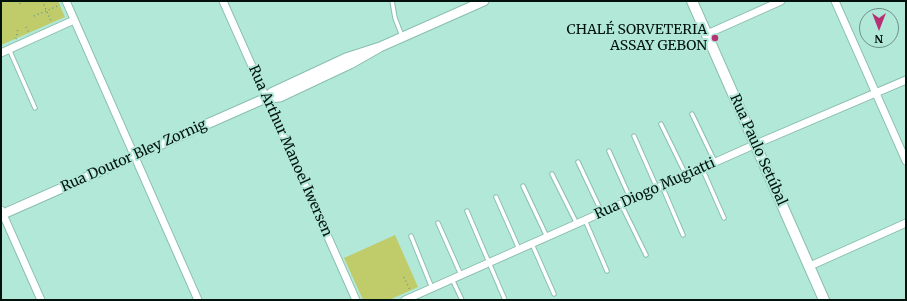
<!DOCTYPE html>
<html>
<head>
<meta charset="utf-8">
<style>
  body { margin:0 }
  #map { position:relative; width:907px; height:301px; overflow:hidden; background:#b2e8d8; font-family:Merriweather,serif }
  canvas { display:block }
  .frame { position:absolute; inset:0; border:2px solid #01120d; pointer-events:none }
  .north { position:absolute; left:859px; top:8px; width:40px; height:40px; box-sizing:border-box; background:#b2e8d8; border:1px solid #6b9287; border-radius:50%; rotate:180deg; font-size:11px; font-weight:700; line-height:16px; text-align:center; color:#01120d }
  .north::after { content:''; display:block; margin:auto; width:14px; height:18px; background:#b63073; clip-path:polygon(50% 0,100% 100%,50% 72%,0 100%) }
</style>
</head>
<body>
<div id="map">
<canvas width="907" height="301"></canvas>
<div class="frame"></div>
<div class="north">N</div>
</div>
<script>
const c = document.querySelector('canvas').getContext('2d');
c.lineJoin = 'round';
function fillPath(path, color) { c.fillStyle = color; c.fill(path, 'evenodd'); }
const shape = rows => new Path2D(rows.map(r => 'M' + r).join(''));
function trace(path, color, width, dash) { c.strokeStyle = color; c.lineWidth = width; c.lineCap = dash ? 'butt' : 'round'; c.setLineDash(dash || []); c.stroke(path); }
function label(font, color, halo, rows, align = 'center') {
  c.font = font + ' Merriweather,serif'; c.lineWidth = 4; c.setLineDash([]); c.textBaseline = 'middle'; c.strokeStyle = halo; c.fillStyle = color; for (const [text, x, y, turn = 0] of rows) {
    c.save(); c.translate(x, y); c.rotate((+turn || 0) * Math.PI / 180); c.textAlign = isNaN(turn) ? turn : align; if (halo) c.strokeText(text, 0, 0); c.fillText(text, 0, 0); c.restore();
  }
}
fillPath(shape([
  [1,1,58,1,65,17,1,45],
  [395,235,418,287,389,300,363,300,344,258]
]), '#c0cc6a');
const service = shape([
  [392,1,395,18,402,36],
  [9,49,35,108],
  [692,114,715,162],
  [661,124,686,175],
  [634,136,657,188],
  [609,151,631,200],
  [578,162,602,213],
  [702,168,724,218],
  [552,174,577,224],
  [523,186,547,237],
  [662,186,683,235],
  [496,197,519,249],
  [621,204,646,255],
  [467,211,505,300],
  [585,220,607,271],
  [438,223,461,275],
  [411,236,432,288],
  [532,244,554,294],
  [452,279,462,300]
]);
const minor = shape([
  [66,1,198,300],
  [223,1,356,300],
  [835,1,906,161],
  [707,34,781,1],
  [1,53,74,20],
  [1,210,41,300],
  [810,266,906,223],
  [405,300,756,144,906,80]
]);
const tertiary = shape([
  [266,98,280,97,350,64,380,47,484,1],
  [1,215,266,98,273,92,346,58,380,47]
]);
const secondary = shape([
  [692,1,824,300]
]);
trace(service, '#89beae', 5.5);
trace(minor, '#89beae', 9);
trace(tertiary, '#89beae', 11);
trace(secondary, '#89beae', 12);
trace(shape([
  [42,1,52,23],
  [20,4,20,1],
  [34,16,60,5],
  [26,27,29,33],
  [16,39,18,28],
  [404,277,410,290]
]), '#719a8e', 1.5, [1, 3]);
trace(service, '#fff', 3.5);
trace(minor, '#fff', 7);
trace(tertiary, '#fff', 9);
trace(secondary, '#fff', 10);
for (const [x, y, r, color] of [
  [715,38,4,"#b63073"]
]) { const dot = new Path2D(); dot.arc(x, y, r, 0, 2 * Math.PI); c.fillStyle = color; c.fill(dot); trace(dot, '#b2e8d8', 1.5); }
label('14px', '#01120d', '#b2e8d8', [
  ["CHALÉ SORVETERIA",707,30],
  ["ASSAY GEBON",707,46]
], 'right');
label('14px', '#01120d', '#b2e8d8', [
  ["Rua Paulo Setúbal",758,150,66],
  ["Rua Arthur Manoel Iwersen",290,151,66],
  ["Rua Doutor Bley Zornig",134,156,-24],
  ["Rua Diogo Mugiatti",655,189,-24]
]);
</script>
</body>
</html>
